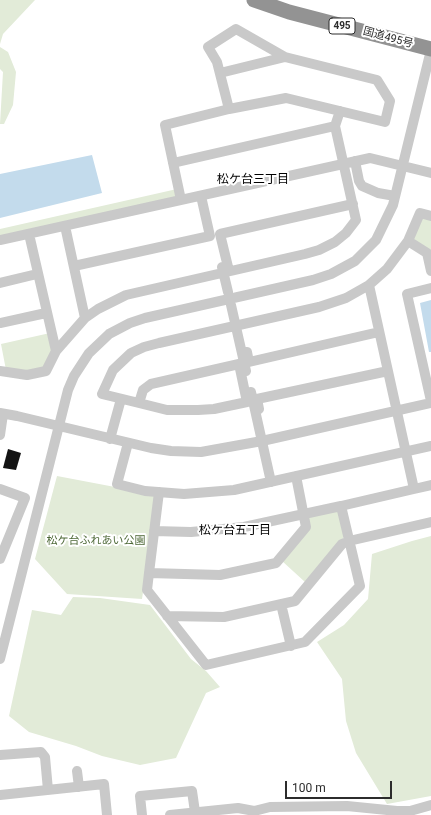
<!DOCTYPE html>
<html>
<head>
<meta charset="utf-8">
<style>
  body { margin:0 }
  #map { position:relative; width:431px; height:815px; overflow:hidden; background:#fff; font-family:Roboto,sans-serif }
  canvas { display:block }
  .scale { position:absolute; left:285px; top:781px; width:107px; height:18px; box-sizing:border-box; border:2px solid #2c2c2c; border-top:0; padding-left:5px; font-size:12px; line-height:14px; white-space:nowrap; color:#2c2c2c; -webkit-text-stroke:3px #fff; paint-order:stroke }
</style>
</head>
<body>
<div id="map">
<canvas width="431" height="815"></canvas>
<div class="scale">100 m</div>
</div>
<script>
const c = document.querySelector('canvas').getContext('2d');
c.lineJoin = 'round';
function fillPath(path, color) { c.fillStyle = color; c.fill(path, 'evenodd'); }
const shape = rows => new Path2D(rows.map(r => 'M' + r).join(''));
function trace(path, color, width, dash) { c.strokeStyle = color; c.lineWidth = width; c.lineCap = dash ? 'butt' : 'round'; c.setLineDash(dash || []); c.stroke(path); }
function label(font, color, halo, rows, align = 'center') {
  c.font = font + ' Roboto,"Noto Sans JP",sans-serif'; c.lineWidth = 4; c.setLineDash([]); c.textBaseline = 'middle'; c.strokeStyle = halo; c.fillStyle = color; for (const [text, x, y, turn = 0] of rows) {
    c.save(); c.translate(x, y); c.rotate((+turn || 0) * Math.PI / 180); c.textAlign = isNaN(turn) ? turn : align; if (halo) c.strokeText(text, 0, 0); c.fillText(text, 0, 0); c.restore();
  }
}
fillPath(shape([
  [0,0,35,0,3,34,0,44],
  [0,47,8,52,16,72,13,105,4,124,0,124,3,72,0,69],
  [177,189,178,198,0,238,0,229],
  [421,219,431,219,431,251,414,240,414,237],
  [50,333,55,350,45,370,27,374,6,370,1,344],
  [57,476,157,495,142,599,67,594,35,559],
  [339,508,345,536,305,582,282,561,307,516],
  [431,536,431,796,387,804,356,753,346,721,342,679,317,642,344,625,368,599,372,554,412,541],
  [73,597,100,598,150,605,191,659,206,671,220,687,206,693,176,758,140,765,102,756,76,746,29,732,9,716,32,610,61,615]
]), '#e2ebd8');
fillPath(shape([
  [92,155,102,193,0,218,0,174],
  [431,300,431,352,429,352,420,303]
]), '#c3dbec');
fillPath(shape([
  [8,449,21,453,16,470,3,468]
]), '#131313');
trace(shape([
  [220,73,285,57],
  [355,161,359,181,362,186,378,193,395,196],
  [173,163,335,126],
  [181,200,165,125,229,109,286,98,385,122,390,101,377,80,285,57,236,29,208,47,217,62,229,109],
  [65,226,85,318],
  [29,234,56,351],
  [0,240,370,158,431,173],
  [408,241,427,253,431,271],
  [74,266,210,236,201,196],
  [222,267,228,292],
  [229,271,220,234,353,204],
  [0,283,37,274],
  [431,288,407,294,431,401],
  [231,305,246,371],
  [0,323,46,313],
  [247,352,249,362,379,332],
  [239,364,247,402,214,409,198,410,167,410,139,403,143,390,151,384,239,364],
  [0,371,27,375,46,371,56,351,85,318,98,309,126,295,305,254,319,250,335,242,346,233,356,220,335,126,340,111],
  [251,392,271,482],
  [139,403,102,394,113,370,131,353,144,347,159,343,319,307,346,298,369,285,387,269,408,241,420,213,431,216],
  [259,409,257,399,388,371],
  [0,413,17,416,151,448,171,451,201,452,262,441,431,403],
  [0,435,3,414],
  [110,439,121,399],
  [128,443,117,484,145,491,184,494,234,490,431,446],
  [0,489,25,498,0,559],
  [414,489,431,485],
  [341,506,414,489,369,285],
  [154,531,191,532,244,527,341,506,360,586,305,642,206,665,147,590,149,573,159,492],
  [149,573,220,575,276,563,306,527,296,476],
  [281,604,291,646],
  [167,616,224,617,295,601,342,544,349,541,431,522],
  [0,659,68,390,74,376,89,353,109,334,130,323,145,318,313,280,331,274,355,261,376,240,393,205,431,50],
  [0,755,41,752,45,757,48,790],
  [77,771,79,787],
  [0,795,104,784,107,815],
  [142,815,140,796,192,791,195,812],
  [170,815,238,808,254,811,270,807,347,806,397,811,410,811,431,805]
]), '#c9c9c9', 10);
trace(shape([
  [254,0,289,12,431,49]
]), '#939393', 15);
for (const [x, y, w] of [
  [342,26,26]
]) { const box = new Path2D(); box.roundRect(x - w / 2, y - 8, w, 16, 3); c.fillStyle = '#fff'; c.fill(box); trace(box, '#2c2c2c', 1); }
label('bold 10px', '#2c2c2c', null, [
  ["495",342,26]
]);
label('11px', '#2c2c2c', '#fff', [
  ["国道495号",388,38,15]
]);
label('11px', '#4e6938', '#fff', [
  ["松ケ台ふれあい公園",96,541]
]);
label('12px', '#000', '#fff', [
  ["松ケ台三丁目",253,180],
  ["松ケ台五丁目",235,531]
]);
</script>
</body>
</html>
